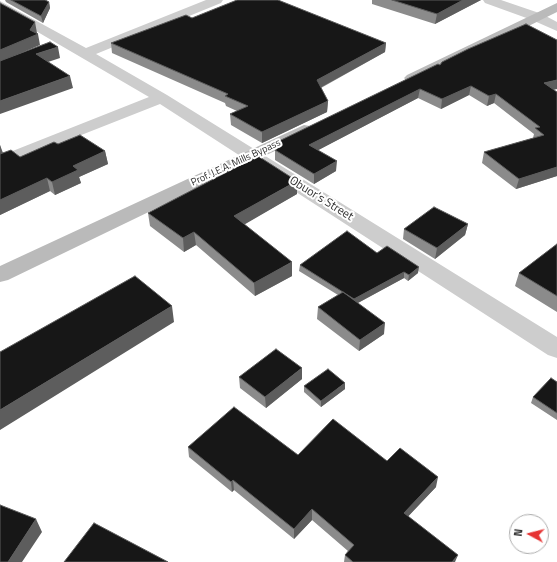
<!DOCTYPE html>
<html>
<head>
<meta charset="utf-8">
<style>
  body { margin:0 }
  #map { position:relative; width:557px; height:562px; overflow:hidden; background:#fff; font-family:"Titillium Web",sans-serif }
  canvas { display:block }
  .north { position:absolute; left:509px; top:514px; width:40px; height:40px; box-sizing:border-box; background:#fff; border:1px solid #acacac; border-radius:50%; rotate:277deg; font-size:11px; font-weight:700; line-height:16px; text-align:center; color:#303030 }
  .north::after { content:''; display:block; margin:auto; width:14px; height:18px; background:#e63434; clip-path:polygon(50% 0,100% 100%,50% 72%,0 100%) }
</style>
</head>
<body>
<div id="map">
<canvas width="557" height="562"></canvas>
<div class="north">N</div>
</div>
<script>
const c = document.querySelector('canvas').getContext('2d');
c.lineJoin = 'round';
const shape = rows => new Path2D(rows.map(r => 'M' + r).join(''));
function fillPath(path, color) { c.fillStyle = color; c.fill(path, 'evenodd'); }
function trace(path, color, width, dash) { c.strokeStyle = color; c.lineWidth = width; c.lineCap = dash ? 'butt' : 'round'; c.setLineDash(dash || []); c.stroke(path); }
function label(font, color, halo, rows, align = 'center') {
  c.font = font + ' "Titillium Web",sans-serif'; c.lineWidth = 4; c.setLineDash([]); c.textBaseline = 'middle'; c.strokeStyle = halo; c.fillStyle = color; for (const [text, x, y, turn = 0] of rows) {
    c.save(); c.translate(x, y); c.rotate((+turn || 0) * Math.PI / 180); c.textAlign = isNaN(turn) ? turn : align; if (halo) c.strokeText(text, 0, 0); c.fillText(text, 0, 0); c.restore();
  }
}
fillPath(shape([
  [206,0,223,0,221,3,96,54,167,95,557,337,557,358,548,355,160,104,0,167,0,156,149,97,0,10,0,1,86,48,206,0],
  [483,0,501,0,542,14,557,22,557,31,532,20,485,3,483,0]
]), '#cdcdcd');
fillPath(shape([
  [557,3,557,12,417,81,412,83,407,81,404,78,407,75,557,3],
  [304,125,310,126,312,130,310,134,8,280,0,282,0,266,304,125]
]), '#bababa');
fillPath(shape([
  [5,0,47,0,46,0,49,2,50,8,43,23,6,2],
  [372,0,481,0,435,24,372,4],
  [111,43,386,43,385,52,321,88,328,101,327,112,262,143,231,125,230,114,237,111,226,106,225,103,112,53],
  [440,65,553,90,557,176,516,189,482,163,484,152,533,138,534,134,494,103,487,106,469,95,441,109,418,98,318,150,336,171,314,184,275,160,275,150,277,149,277,142],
  [58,144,105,151,108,164,79,177,81,183,55,195,50,191,0,215,0,145,2,153,20,157],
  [297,194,244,224,292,276,255,296,196,245,184,252,150,226,148,213],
  [468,224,465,235,435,259,403,239,404,229],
  [557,244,557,312,515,286,519,273],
  [377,253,418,273,408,281,404,278,358,303,384,334,359,351,317,319,318,307,338,295,299,271,300,265],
  [239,377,302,379,266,408,240,388],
  [557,382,557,420,531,403,533,397],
  [304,386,345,389,321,407,304,392],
  [188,447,387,461,436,487,408,516,455,562,344,562,345,555,348,551,312,520,294,539,234,490,232,492,189,457]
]), '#8b8b8b');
fillPath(shape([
  [463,0,481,0,435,24,437,14],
  [49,2,50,8,43,23,41,16],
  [35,22,37,33,37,34,38,34,40,45,0,62,0,50,30,30],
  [386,43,385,52,316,90,317,80],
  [58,47,60,58,39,65,36,54],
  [70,76,73,88,0,114,0,101],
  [557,80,557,89,542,93,544,83],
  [471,86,469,95,441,109,442,99],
  [420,89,418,98,309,155,309,145],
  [496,94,494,103,487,106,489,96],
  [328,101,327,112,262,143,262,132],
  [0,145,3,153,0,155],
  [105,151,108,164,79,177,81,183,55,195,52,182,73,166],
  [337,161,336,171,314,184,314,174],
  [557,167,557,176,516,189,519,179],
  [47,178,50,191,0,215,0,200],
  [297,181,297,194,235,230,234,216],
  [468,224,465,235,435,259,437,248],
  [194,232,196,245,184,252,183,238],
  [292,262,292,276,255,296,254,283],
  [419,267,418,273,408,281,409,275],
  [404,272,404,278,354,305,354,299],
  [172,306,174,322,0,430,0,410],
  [385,323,384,334,359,351,360,340],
  [302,368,302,379,266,408,265,397],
  [345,383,345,389,321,407,321,401],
  [438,477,436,487,402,523,404,513],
  [233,480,234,490,232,492,231,482],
  [312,509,312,520,294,539,294,529],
  [36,519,42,532,22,562,8,562],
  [458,555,455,562,452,562]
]), '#5d5d5d');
const building = shape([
  [11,0,45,0,49,2,41,16,11,0],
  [237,0,278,0,386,43,317,80,328,101,262,132,230,114,248,106,225,96,228,94,111,43,186,15,192,18,237,0],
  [392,0,463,0,437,14,392,0],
  [0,3,35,22,30,30,38,34,0,50,0,3],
  [526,24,557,40,557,80,544,83,557,92,557,167,519,179,484,152,544,135,535,128,540,127,496,94,489,96,471,86,442,99,420,89,309,145,337,161,314,174,275,150,283,145,277,142,438,64,440,65,442,62,468,49,526,24],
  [50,42,58,47,36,54,70,76,0,101,0,61,50,42],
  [80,135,105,151,73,166,78,170,52,182,47,178,0,200,0,154,11,150,20,157,54,142,58,144,80,135],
  [258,156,297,181,234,216,292,262,254,283,194,232,183,238,148,213,258,156],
  [434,207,468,224,437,248,404,229,434,207],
  [347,231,377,253,387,246,419,267,409,275,404,272,354,299,300,265,347,231],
  [557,244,557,296,519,273,557,244],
  [135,276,172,306,0,410,0,352,135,276],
  [343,292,385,323,360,340,318,307,343,292],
  [276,349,302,368,265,397,239,377,276,349],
  [328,369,345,383,321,401,304,386,328,369],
  [551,378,557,382,557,413,533,397,551,378],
  [234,407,298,455,333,419,387,461,400,448,438,477,404,513,458,555,452,562,353,562,345,555,354,545,312,509,294,529,233,480,231,482,188,447,234,407],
  [0,505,36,519,8,562,0,562,0,505],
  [94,523,168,562,64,562,94,523]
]);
fillPath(building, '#171717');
trace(building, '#5d5d5d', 1);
label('10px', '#303030', '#fff', [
  ["Prof. J.E.A. Mills Bypass",236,163,-25]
]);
label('12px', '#303030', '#fff', [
  ["Obuor’s Street",321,199,32]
]);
</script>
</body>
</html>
